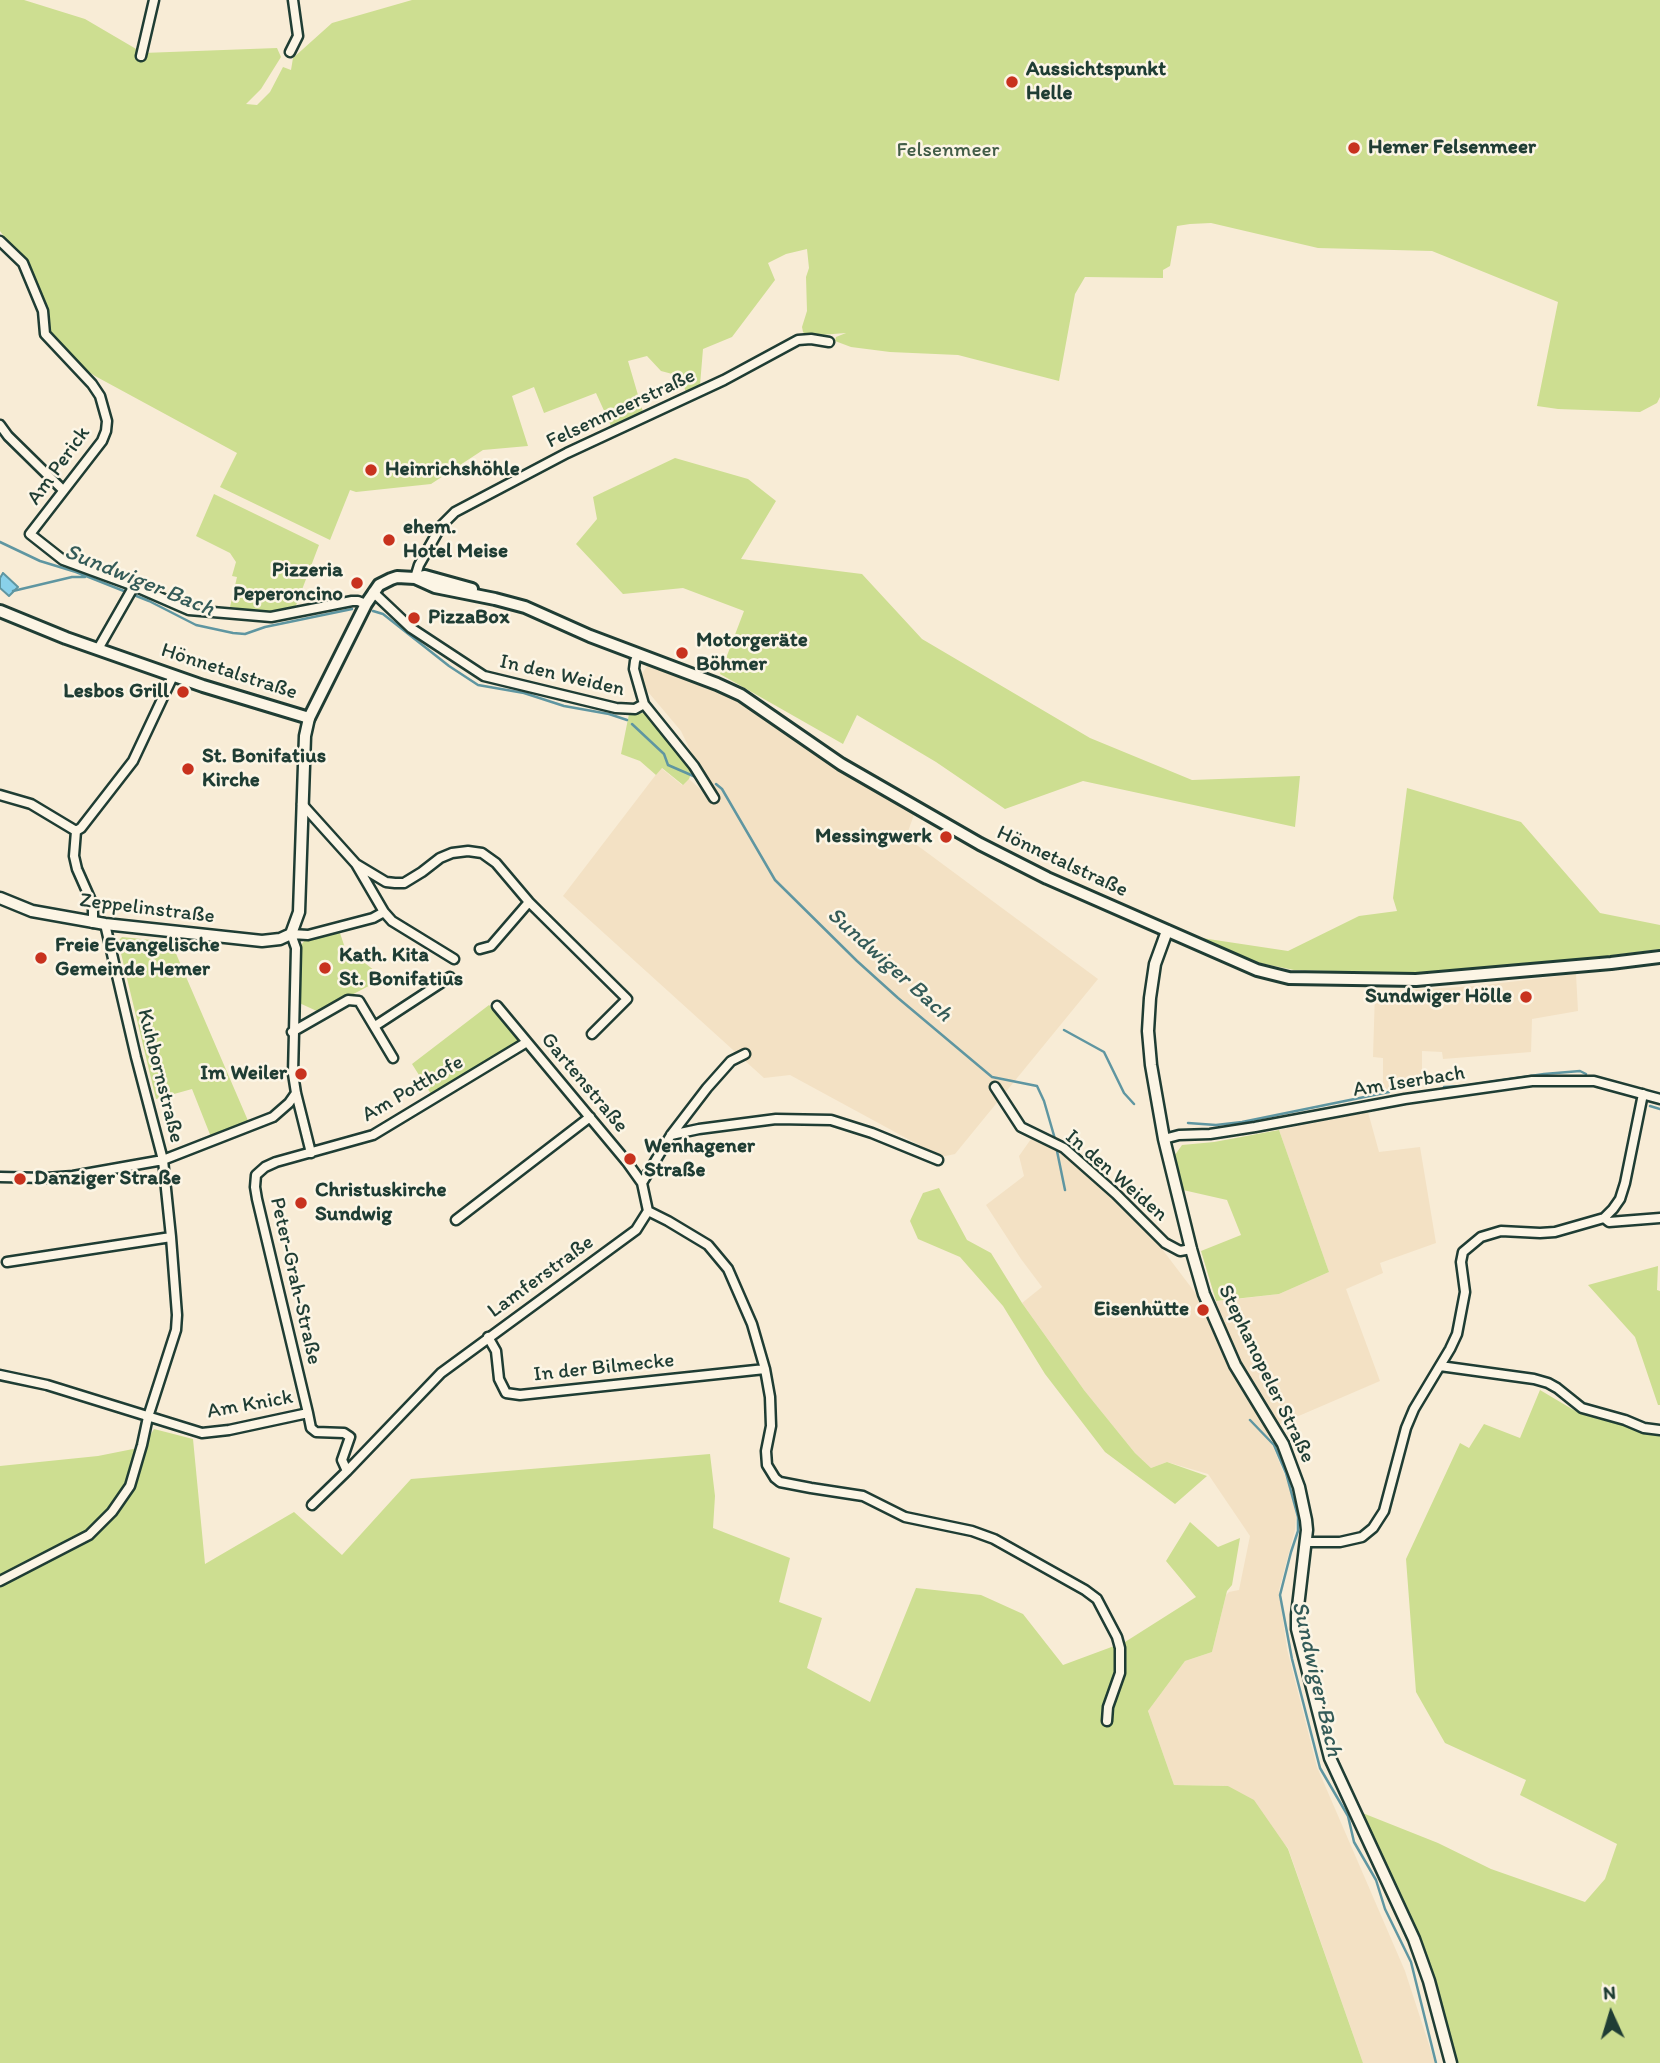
<!DOCTYPE html>
<html>
<head>
<meta charset="utf-8">
<style>
  body { margin:0 }
  #map { position:relative; width:1660px; height:2063px; overflow:hidden; background:#f8ecd6; font-family:Itim,sans-serif }
  canvas { display:block }
  .north { position:absolute; left:1576px; top:1979px; width:70px; height:70px; -webkit-text-stroke:5px #fcf5e5; paint-order:stroke; rotate:356deg; font-size:19px; font-weight:700; line-height:28px; text-align:center; color:#1f3d34 }
  .north::after { content:''; display:block; margin:auto; width:24px; height:32px; background:#1f3d34; clip-path:polygon(50% 0,100% 100%,50% 72%,0 100%) }
</style>
</head>
<body>
<div id="map">
<canvas width="1660" height="2063"></canvas>
<div class="north">N</div>
</div>
<script>
const c = document.querySelector('canvas').getContext('2d');
c.lineJoin = 'round';
function fillPath(path, color) { c.fillStyle = color; c.fill(path, 'evenodd'); }
const shape = rows => new Path2D(rows.map(r => 'M' + r).join(''));
function trace(path, color, width, dash) { c.strokeStyle = color; c.lineWidth = width; c.lineCap = dash ? 'butt' : 'round'; c.setLineDash(dash || []); c.stroke(path); }
function label(font, color, halo, rows, align = 'center') {
  c.font = font + ' Itim,sans-serif'; c.lineWidth = 5; c.setLineDash([]); c.textBaseline = 'middle'; c.strokeStyle = halo; c.fillStyle = color; for (const [text, x, y, turn = 0] of rows) {
    c.save(); c.translate(x, y); c.rotate((+turn || 0) * Math.PI / 180); c.textAlign = isNaN(turn) ? turn : align; if (halo) c.strokeText(text, 0, 0); c.fillText(text, 0, 0); c.restore();
  }
}
fillPath(shape([
  [647,666,677,674,734,696,915,812,906,837,1098,979,955,1154,941,1157,790,1075,764,1078,563,896,661,768,682,785,689,779,711,799,718,795,692,754,681,731,638,680],
  [1576,974,1578,1011,1532,1019,1531,1052,1443,1059,1442,1052,1422,1051,1422,1084,1383,1090,1383,1058,1373,1057,1375,992,1476,986],
  [1368,1112,1379,1152,1420,1147,1436,1243,1380,1263,1383,1273,1346,1289,1380,1381,1266,1430,1290,1488,1296,1516,1295,1530,1279,1590,1287,1649,1317,1767,1405,1971,1435,2063,1363,2063,1288,1848,1228,1786,1174,1785,1148,1711,1185,1661,1212,1652,1226,1595,1229,1592,1239,1590,1250,1536,1208,1474,1167,1462,1151,1468,1135,1453,1084,1390,1022,1303,1042,1287,1021,1259,986,1205,1024,1176,1019,1156,1031,1139,1066,1154,1159,1245,1203,1303,1279,1294,1329,1272,1279,1130]
]), '#f3e1c4');
fillPath(shape([
  [0,0,24,0,85,19,143,53,277,48,281,57,261,89,246,104,257,105,270,92,283,67,291,70,293,58,332,23,412,0,1660,0,1660,397,1657,403,1640,412,1558,409,1537,406,1558,302,1432,251,1318,248,1211,223,1190,224,1177,226,1170,266,1163,270,1163,278,1085,277,1075,294,1059,381,958,355,890,352,851,347,835,341,836,337,846,333,807,336,803,332,802,327,807,311,806,277,809,268,807,249,786,254,768,263,775,280,732,337,703,349,700,385,686,392,680,376,661,371,647,356,628,361,643,412,611,426,596,393,544,413,534,387,512,396,528,446,483,450,431,484,356,492,350,490,330,540,220,487,237,453,95,376,77,364,46,334,27,269,0,231],
  [675,458,748,479,776,501,741,559,862,574,922,639,1090,738,1192,780,1300,776,1295,827,1083,781,1005,809,936,762,857,715,843,744,720,674,744,611,683,588,623,594,576,544,597,519,593,497],
  [214,494,319,545,295,608,271,613,230,607,237,577,232,576,236,562,230,553,196,536],
  [645,713,679,753,692,771,689,779,683,785,662,768,656,775,640,761,621,754,629,714],
  [1407,788,1521,822,1600,913,1660,925,1660,949,1575,960,1412,973,1294,970,1250,961,1195,937,1288,951,1359,916,1397,911,1393,898],
  [339,930,350,963,361,960,384,978,319,1012,297,1002,300,947,306,938],
  [122,937,171,942,249,1123,211,1137,192,1089,156,1099,118,941],
  [489,1005,522,1041,431,1094,412,1064],
  [1279,1130,1329,1272,1279,1294,1216,1301,1201,1251,1241,1235,1227,1200,1183,1190,1175,1155,1182,1145,1214,1142],
  [939,1188,967,1240,991,1253,1022,1303,1084,1390,1135,1453,1151,1468,1167,1462,1207,1476,1175,1504,1105,1452,1045,1374,1003,1306,960,1257,918,1239,910,1221,923,1193],
  [1658,1266,1657,1290,1660,1291,1660,1405,1658,1405,1635,1337,1588,1285],
  [1540,1390,1577,1412,1622,1425,1660,1432,1660,2063,1455,2063,1442,2010,1419,1935,1360,1812,1438,1843,1491,1869,1585,1902,1605,1879,1617,1844,1520,1795,1526,1780,1445,1743,1416,1692,1406,1559,1460,1443,1469,1448,1484,1424,1520,1438],
  [154,1429,193,1439,205,1564,294,1512,342,1555,411,1479,710,1454,715,1496,713,1528,790,1558,779,1602,822,1618,807,1668,870,1702,916,1588,981,1595,1023,1614,1063,1665,1125,1642,1196,1597,1166,1561,1190,1522,1218,1547,1240,1538,1232,1585,1227,1591,1212,1652,1185,1661,1148,1711,1174,1785,1228,1786,1254,1800,1288,1849,1363,2063,0,2063,0,1466,98,1456,143,1447]
]), '#cdde91');
const water = shape([
  [3,573,18,587,9,596,0,588,0,578,3,573]
]);
fillPath(water, '#89d1ea');
trace(water, '#5f96a1', 2);
trace(shape([
  [0,542,40,561,76,572,149,601,196,625,233,633,245,634,265,627,352,609],
  [13,591,72,577,85,577],
  [373,611,383,614,449,666,478,685,524,693,564,706,609,714,627,720],
  [632,724,664,754,668,765,698,778],
  [716,784,722,789,775,880,857,961,898,998,992,1077,1037,1086,1044,1101,1055,1139],
  [1064,1030,1104,1052,1124,1093,1134,1104],
  [1444,1087,1463,1086,1544,1074,1580,1071,1586,1074],
  [1650,1106,1660,1109],
  [1188,1123,1216,1125,1242,1122,1389,1092],
  [1057,1151,1065,1190],
  [1250,1420,1274,1445,1286,1473,1298,1517,1298,1531,1291,1552,1280,1595,1292,1659,1320,1768,1348,1816,1354,1842,1376,1880,1385,1909,1411,1962,1436,2063]
]), '#5f96a1', 2.5);
const minor = shape([
  [290,52,298,36,293,0],
  [141,56,154,0],
  [0,241,23,263,43,311,45,334,92,384,100,396,107,421,106,431,102,441,30,534,63,560,134,586,189,610,271,617,352,601,358,601,366,604],
  [0,425,8,436,63,490],
  [415,578,419,565,441,526,455,512,567,453,724,380,798,340,811,339,829,342],
  [373,592,411,628,484,676,616,708,635,709,644,704],
  [98,649,134,586],
  [638,654,635,661,634,669,644,704,694,766,714,798],
  [0,795,31,804,76,831],
  [302,804,356,864,384,912,392,921,454,959],
  [76,831,81,828,133,761,173,676],
  [76,831,74,856,77,869,93,905,93,923],
  [356,864,386,882,395,883,404,883,422,872,440,858,452,853,468,851,482,853,496,863,529,902,627,999,592,1034],
  [480,949,491,946,529,902],
  [375,1026,450,977],
  [292,1032,348,1000,359,1001,393,1058],
  [995,1087,1021,1127,1064,1148,1116,1194,1165,1243,1180,1251,1191,1249],
  [671,1135,699,1129,776,1119,831,1120,872,1133,938,1160],
  [1164,1139,1179,1135,1210,1134,1255,1127,1405,1099,1532,1081,1594,1081,1660,1099],
  [311,1153,296,1093,293,1074,296,948,291,934,308,935,373,918,384,912],
  [0,1177,46,1178,73,1176,163,1160,273,1117,289,1103,296,1093],
  [642,1183,671,1135,707,1088,731,1061,745,1054],
  [648,1211,668,1221,708,1245,728,1269,752,1324,765,1369,770,1397,771,1426,766,1451,767,1465,775,1478,780,1482,811,1488,863,1496,905,1517,972,1531,994,1539,1085,1590,1097,1599,1117,1637,1120,1648,1120,1673,1108,1707,1107,1721],
  [1604,1218,1609,1222,1660,1218],
  [456,1220,590,1117],
  [7,1262,171,1237],
  [488,1337,496,1351,499,1379,506,1393,520,1395,765,1369],
  [1440,1366,1534,1379,1548,1383,1557,1388,1582,1408,1625,1420,1644,1428,1660,1430],
  [0,1375,47,1385,202,1433,229,1430,308,1413,311,1428,316,1432,344,1433,350,1437,342,1460,347,1471],
  [308,1413,257,1199,255,1187,256,1175,265,1167,276,1162,373,1135,527,1042],
  [312,1505,347,1471,441,1373,636,1230,648,1211,642,1183,627,1162,497,1006],
  [1306,1542,1340,1542,1362,1537,1373,1528,1384,1511,1406,1428,1414,1409,1450,1349,1457,1334,1465,1292,1461,1262,1463,1252,1481,1237,1501,1231,1540,1233,1555,1232,1604,1218,1613,1209,1620,1199,1625,1183,1643,1094],
  [0,1581,89,1535,112,1512,130,1486,142,1445,148,1417,176,1330,177,1315,171,1237,163,1160,136,1057,105,924]
]);
const tertiary = shape([
  [0,898,32,911,105,924,262,941,280,939,291,934,299,912,305,736,309,718],
  [1167,931,1155,964,1150,998,1148,1031,1151,1065,1164,1139,1191,1249,1204,1294,1235,1365,1283,1444,1299,1487,1306,1520,1307,1530,1297,1615,1297,1629,1330,1758,1414,1939,1429,1981,1451,2063]
]);
const secondary = shape([
  [415,578,435,587,495,599,525,607,590,636,717,684,741,695,841,764,980,844,1047,878,1257,970,1289,978,1416,980,1611,963,1660,957],
  [0,611,66,638,203,686,309,718,366,604,379,585,391,579,397,577,415,578,425,576,472,589]
]);
trace(minor, '#1f3d34', 13);
trace(tertiary, '#1f3d34', 15);
trace(secondary, '#1f3d34', 16);
trace(minor, '#fcf5e5', 8);
trace(tertiary, '#fcf5e5', 10);
trace(secondary, '#fcf5e5', 10);
for (const [x, y, r, color] of [
  [1012,82,7,"#c8321e"],
  [1354,148,7,"#c8321e"],
  [371,470,7,"#c8321e"],
  [389,540,7,"#c8321e"],
  [357,583,7,"#c8321e"],
  [414,618,7,"#c8321e"],
  [682,653,7,"#c8321e"],
  [183,692,7,"#c8321e"],
  [188,769,7,"#c8321e"],
  [946,837,7,"#c8321e"],
  [41,958,7,"#c8321e"],
  [325,968,7,"#c8321e"],
  [1526,997,7,"#c8321e"],
  [301,1074,7,"#c8321e"],
  [630,1159,7,"#c8321e"],
  [20,1179,7,"#c8321e"],
  [301,1203,7,"#c8321e"],
  [1203,1310,7,"#c8321e"]
]) { const dot = new Path2D(); dot.arc(x, y, r, 0, 2 * Math.PI); c.fillStyle = color; c.fill(dot); trace(dot, '#fcf5e5', 2.5); }
label('bold 21px', '#1f3d34', '#fcf5e5', [
  ["Aussichtspunkt",1026,70],
  ["Helle",1026,94],
  ["Hemer Felsenmeer",1368,148],
  ["Heinrichshöhle",385,470],
  ["ehem.",403,528],
  ["Hotel Meise",403,552],
  ["Pizzeria",343,571,"right"],
  ["Peperoncino",343,595,"right"],
  ["PizzaBox",428,618],
  ["Motorgeräte",696,641],
  ["Böhmer",696,665],
  ["Lesbos Grill",169,692,"right"],
  ["St. Bonifatius",202,757],
  ["Kirche",202,781],
  ["Messingwerk",932,837,"right"],
  ["Freie Evangelische",55,946],
  ["Gemeinde Hemer",55,970],
  ["Kath. Kita",339,956],
  ["St. Bonifatius",339,980],
  ["Sundwiger Hölle",1512,997,"right"],
  ["Im Weiler",287,1074,"right"],
  ["Wenhagener",644,1147],
  ["Straße",644,1171],
  ["Danziger Straße",34,1179],
  ["Christuskirche",315,1191],
  ["Sundwig",315,1215],
  ["Eisenhütte",1189,1310,"right"]
], 'left');
label('21px', '#425d47', '#fcf5e5', [
  ["Felsenmeer",948,151]
]);
label('21px', '#1f3d34', '#fcf5e5', [
  ["Felsenmeerstraße",621,409,-25],
  ["Am Perick",59,466,-54],
  ["Hönnetalstraße",229,672,18],
  ["In den Weiden",562,676,13],
  ["Hönnetalstraße",1062,862,25],
  ["Zeppelinstraße",147,909,7],
  ["Kuhbornstraße",160,1076,76],
  ["Am Iserbach",1409,1082,-9],
  ["Gartenstraße",584,1083,50],
  ["Am Potthofe",413,1089,-30],
  ["In den Weiden",1116,1176,41],
  ["Lamferstraße",541,1277,-36],
  ["Peter-Grah-Straße",295,1281,77],
  ["In der Bilmecke",604,1368,-6],
  ["Stephanopeler Straße",1266,1374,64],
  ["Am Knick",250,1405,-10]
]);
label('italic 23px', '#345b58', '#fcf5e5', [
  ["Sundwiger Bach",139,581,22],
  ["Sundwiger Bach",889,965,42],
  ["Sundwiger Bach",1316,1679,77]
]);
</script>
</body>
</html>
